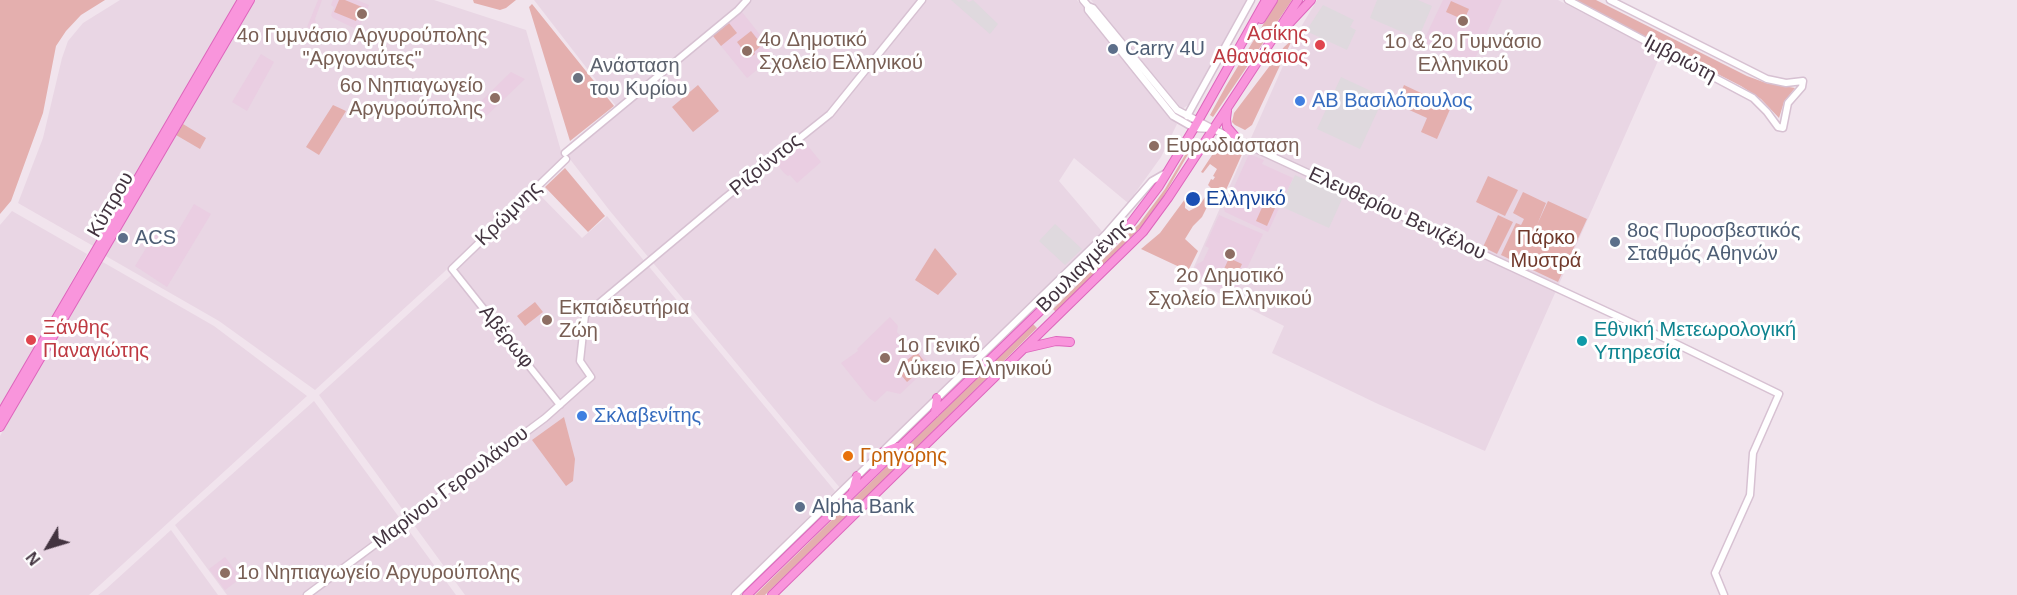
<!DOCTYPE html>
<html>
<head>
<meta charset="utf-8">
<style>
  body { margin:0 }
  #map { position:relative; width:2017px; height:595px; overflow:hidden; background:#f1e4ed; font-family:Helvetica,sans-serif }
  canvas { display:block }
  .north { position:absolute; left:18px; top:517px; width:60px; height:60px; -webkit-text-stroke:4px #fff; paint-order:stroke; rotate:232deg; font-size:16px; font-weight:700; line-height:24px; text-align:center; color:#433440 }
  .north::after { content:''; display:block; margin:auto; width:21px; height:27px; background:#433440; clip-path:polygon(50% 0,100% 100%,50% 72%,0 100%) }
</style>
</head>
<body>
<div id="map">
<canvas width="2017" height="595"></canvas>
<div class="north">N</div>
</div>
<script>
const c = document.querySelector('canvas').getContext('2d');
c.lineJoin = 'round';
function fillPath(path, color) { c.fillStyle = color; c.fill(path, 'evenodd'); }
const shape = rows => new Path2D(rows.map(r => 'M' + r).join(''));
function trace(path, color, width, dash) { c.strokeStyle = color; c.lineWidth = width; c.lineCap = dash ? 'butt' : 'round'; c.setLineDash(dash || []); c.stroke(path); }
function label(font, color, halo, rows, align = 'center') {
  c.font = font + ' Helvetica,sans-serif'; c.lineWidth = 6; c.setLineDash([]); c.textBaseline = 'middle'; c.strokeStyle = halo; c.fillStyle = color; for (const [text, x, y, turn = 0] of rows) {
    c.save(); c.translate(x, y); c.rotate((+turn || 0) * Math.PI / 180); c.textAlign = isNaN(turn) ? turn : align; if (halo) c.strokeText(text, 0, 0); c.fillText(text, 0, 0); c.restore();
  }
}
fillPath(shape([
  [120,0,238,0,95,247,18,203,43,138,62,58,68,41,83,23],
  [255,0,434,0,526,30,563,158,443,273,315,390,219,321,104,255],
  [534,0,1077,0,1177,124,1161,157,1128,203,1074,158,1059,181,1105,235,840,488,610,211,566,154,616,106],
  [1091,0,1246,0,1190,104,1182,109],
  [1317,0,1558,0,1661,54,1485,451,1378,404,1272,353,1284,326,1189,278,1298,32],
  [537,192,582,238,607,216,835,491,730,595,465,595,319,395,448,278],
  [12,211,87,254,0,410,0,225],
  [101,261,214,326,307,396,89,595,0,595,0,436],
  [314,401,456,595,227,595,175,525],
  [171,530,218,595,98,595,106,589]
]), '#e9d6e4');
fillPath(shape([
  [318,0,322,0,315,19,317,26,351,38,349,41,338,37,336,40,307,27],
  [333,0,339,0,334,12,361,7,345,0,357,0,369,5,358,30,333,18,331,15,334,7,331,5],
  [1443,0,1502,0,1472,65,1423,42],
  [742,12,761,36,761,40,774,56,747,78,713,36],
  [261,54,274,62,247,111,232,102],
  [511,72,525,79,482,120,481,113,475,107],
  [803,140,821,162,797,183,790,175,788,176,784,173,776,163],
  [1249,154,1264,160,1262,164,1293,178,1268,232,1225,212,1224,209],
  [194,204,211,214,167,287,135,266,156,232,172,241],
  [1219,215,1263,234,1235,294,1192,274,1197,264,1203,261,1209,248,1205,246],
  [890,317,898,326,897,332,910,347,913,345,931,365,900,394,887,391,875,402,869,398,841,363,858,351,857,349],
  [225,557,241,578,225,590,209,569]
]), '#eacee2');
fillPath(shape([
  [0,0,105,0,81,15,66,31,56,46,43,113,11,201,0,214],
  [339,0,345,0,362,7,356,21,334,12],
  [473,0,516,0,506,8,500,10,474,3],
  [1278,0,1292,0,1213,117,1210,115,1226,86],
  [1574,0,1596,0,1747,76,1766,83,1795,88,1784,102,1779,118,1761,99,1741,86],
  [1451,1,1469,9,1464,20,1446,12],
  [532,4,614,106,570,141,529,7],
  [729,23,737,33,721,46,713,36],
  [751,31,762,45,754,52,755,54,752,56,746,54,737,42],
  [1292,40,1252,125,1245,130,1235,125,1232,122,1234,113,1284,47],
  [698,85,719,111,693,132,672,107],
  [1404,85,1451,107,1437,139,1421,132,1427,118,1396,104],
  [333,105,346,111,319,155,306,147],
  [183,124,206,138,200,149,176,135],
  [1195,138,1197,139,1159,204,1142,226,1056,312,1053,309,1139,224,1165,189],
  [1225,144,1243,152,1222,199,1220,197,1222,193,1216,189,1213,190,1208,185,1211,179,1213,180,1215,177,1213,176,1217,169,1210,164,1203,173,1201,172,1218,146],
  [565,168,605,216,588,232,545,187],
  [1488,176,1518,190,1505,216,1476,202],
  [1523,192,1546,203,1537,225,1548,201,1587,219,1558,282,1501,255,1516,223,1521,225,1524,219,1513,213],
  [1217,193,1219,194,1210,201,1202,217,1193,226,1185,239,1198,251,1188,271,1141,249,1160,233,1185,199,1185,208,1189,211,1199,206,1205,197,1209,199,1211,195],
  [1264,203,1275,208,1267,226,1256,221],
  [1498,215,1513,222,1497,254,1483,247],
  [935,248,957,274,938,295,915,280],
  [1229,258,1242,264,1232,286,1219,280],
  [535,302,543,312,525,326,517,316],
  [1033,324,1037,328,897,467,765,595,755,595],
  [917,352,927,365,907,382,896,369],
  [564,417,575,459,573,481,566,486,532,440]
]), '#e4afae');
fillPath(shape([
  [951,0,966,0,969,2,973,0,998,24,990,34],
  [1377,0,1418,0,1432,6,1418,39,1370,18],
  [1323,5,1354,20,1350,27,1356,30,1347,50,1306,31],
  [1341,77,1384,97,1360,149,1317,129],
  [1295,175,1343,197,1329,228,1280,206],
  [1055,224,1082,249,1065,265,1039,241]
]), '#dfd9de');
const minor = shape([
  [1083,0,1088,6,1088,10,1173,116,1194,128,1211,129],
  [1568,0,1753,98,1767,112,1778,127,1783,128,1788,103,1802,87,1803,81,1786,83,1767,79,1610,0],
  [1088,6,1093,8,1177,110,1213,129,1660,336,1779,394,1753,453,1750,495,1715,573,1724,595],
  [1187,116,1251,0],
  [565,153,738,10,747,0],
  [560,405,452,269,566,159],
  [307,595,545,418,591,377,580,361,585,315,726,197,830,114,922,0],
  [735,595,1105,235,1152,181,1166,173]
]);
const major = shape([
  [1261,19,1273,0],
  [1282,31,1311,0],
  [1227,111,1226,119,1227,127,1239,141],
  [1026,348,1056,341,1070,342],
  [935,413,937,398],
  [0,415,242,0],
  [0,427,250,0],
  [881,453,897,447],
  [853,491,857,476],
  [747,595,1131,223,1159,186,1194,128,1266,0],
  [772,595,1143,232,1168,198,1298,0]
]);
trace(minor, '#d7c1d2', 9);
trace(major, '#dd66bc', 10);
trace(minor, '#fff', 6);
trace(major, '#f995dc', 8);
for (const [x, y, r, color] of [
  [362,14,6,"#8d6e63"],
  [1463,21,6,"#8d6e63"],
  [1320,45,6,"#e0444e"],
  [1113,49,6,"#5c6f8a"],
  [747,51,6,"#8d6e63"],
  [578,78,6,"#6b7280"],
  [495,98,6,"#8d6e63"],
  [1300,101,6,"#3f7fe0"],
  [1154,146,6,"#8d6e63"],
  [1193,199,8,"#1a4fb4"],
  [123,238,6,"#5c6f8a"],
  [1615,242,6,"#5c6f8a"],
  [1230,254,6,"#8d6e63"],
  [547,320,6,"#8d6e63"],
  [31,340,6,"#e0444e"],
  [1582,341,6,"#0f9aa8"],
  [885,358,6,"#8d6e63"],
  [582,416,6,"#3f7fe0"],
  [848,456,6,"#e8710a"],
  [800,507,6,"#5c6f8a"],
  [225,573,6,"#8d6e63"]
]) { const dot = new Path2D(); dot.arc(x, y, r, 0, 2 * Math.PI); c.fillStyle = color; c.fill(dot); trace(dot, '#fff', 2); }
label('20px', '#be3a42', '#fff', [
  ["Ασίκης",1308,34],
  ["Αθανάσιος",1308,57],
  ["Ξάνθης",43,328,"left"],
  ["Παναγιώτης",43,351,"left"]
], 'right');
label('20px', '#785e54', '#fff', [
  ["4ο Γυμνάσιο Αργυρούπολης",362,36,"center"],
  ["\"Αργοναύτες\"",362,59,"center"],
  ["4ο Δημοτικό",759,40],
  ["Σχολείο Ελληνικού",759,63],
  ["1ο & 2ο Γυμνάσιο",1463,42,"center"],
  ["Ελληνικού",1463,65,"center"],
  ["6ο Νηπιαγωγείο",483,86,"right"],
  ["Αργυρούπολης",483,109,"right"],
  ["Ευρωδιάσταση",1166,146],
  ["2ο Δημοτικό",1230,276,"center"],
  ["Σχολείο Ελληνικού",1230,299,"center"],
  ["Εκπαιδευτήρια",559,308],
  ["Ζώη",559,331],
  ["1ο Γενικό",897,346],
  ["Λύκειο Ελληνικού",897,369],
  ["1ο Νηπιαγωγείο Αργυρούπολης",237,573]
], 'left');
label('20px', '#4e5e75', '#fff', [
  ["Carry 4U",1125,49],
  ["8ος Πυροσβεστικός",1627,231],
  ["Σταθμός Αθηνών",1627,254],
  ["ACS",135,238],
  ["Alpha Bank",812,507]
], 'left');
label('20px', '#433440', '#fff', [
  ["Ιμβριώτη",1680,59,28],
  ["Ριζούντος",766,165,-39],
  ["Κύπρου",111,205,-60],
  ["Κρώμνης",509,214,-44],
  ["Ελευθερίου Βενιζέλου",1397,214,25],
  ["Βουλιαγμένης",1084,266,-45],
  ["Αβέρωφ",506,337,51],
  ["Μαρίνου Γερουλάνου",451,488,-37]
]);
label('20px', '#5b616d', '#fff', [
  ["Ανάσταση",590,66],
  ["του Κυρίου",590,89]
], 'left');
label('20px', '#366cbe', '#fff', [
  ["ΑΒ Βασιλόπουλος",1312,101],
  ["Σκλαβενίτης",594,416]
], 'left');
label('20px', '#164399', '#fff', [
  ["Ελληνικό",1206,199]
], 'left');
label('20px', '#71392b', '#fff', [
  ["Πάρκο",1546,238],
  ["Μυστρά",1546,261]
]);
label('20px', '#0d838f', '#fff', [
  ["Εθνική Μετεωρολογική",1594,330],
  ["Υπηρεσία",1594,353]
], 'left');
label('20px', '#c56008', '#fff', [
  ["Γρηγόρης",860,456]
], 'left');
</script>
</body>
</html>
